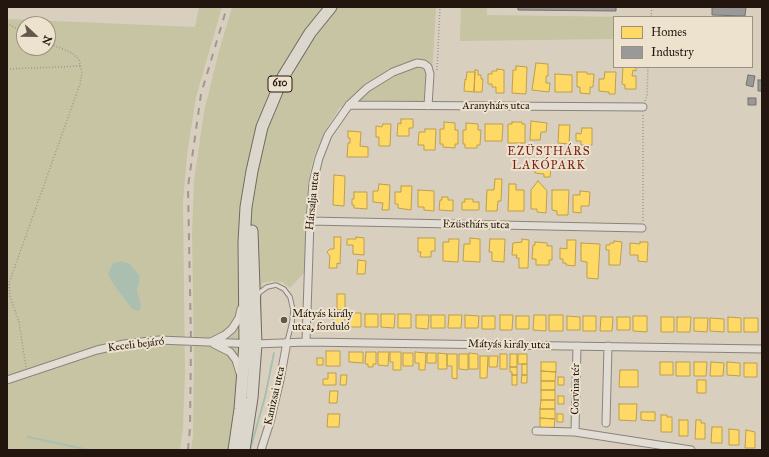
<!DOCTYPE html>
<html>
<head>
<meta charset="utf-8">
<style>
  body { margin:0 }
  #map { position:relative; width:769px; height:457px; overflow:hidden; background:#d9cfbf; font-family:"IM FELL Great Primer",serif }
  canvas { display:block }
  .frame { position:absolute; inset:0; border:8px solid #23160e; pointer-events:none }
  .legend { position:absolute; left:613px; top:16px; width:140px; height:52px; box-sizing:border-box; background:#ede2ce; border:1px solid #9c9081; margin:0; padding:5px 7px; list-style:none; font-size:12px; color:#23160e }
  .legend li { display:flex; align-items:center; gap:8px; height:20px }
  .legend b { width:20px; border:1px solid #9c9081 }
  .north { position:absolute; left:16px; top:16px; width:40px; height:40px; box-sizing:border-box; background:#ede2ce; border:1px solid #9c9081; border-radius:50%; rotate:112deg; font-size:11px; font-weight:700; line-height:16px; text-align:center; color:#23160e }
  .north::after { content:''; display:block; margin:auto; width:14px; height:18px; background:#63574c; clip-path:polygon(50% 0,100% 100%,50% 72%,0 100%) }
</style>
</head>
<body>
<div id="map">
<canvas width="769" height="457"></canvas>
<div class="frame"></div>
<ul class="legend">
<li><b style="height:11px;background:#ffd966"></b>Homes</li>
<li><b style="height:11px;background:#999"></b>Industry</li>
</ul>
<div class="north">N</div>
</div>
<script>
const c = document.querySelector('canvas').getContext('2d');
c.lineJoin = 'round';
function fillPath(path, color) { c.fillStyle = color; c.fill(path, 'evenodd'); }
const shape = rows => new Path2D(rows.map(r => 'M' + r).join(''));
function trace(path, color, width, dash) { c.strokeStyle = color; c.lineWidth = width; c.lineCap = dash ? 'butt' : 'round'; c.setLineDash(dash || []); c.stroke(path); }
function label(font, color, halo, rows, align = 'center') {
  c.font = font + ' "IM FELL Great Primer",serif'; c.lineWidth = 4; c.setLineDash([]); c.textBaseline = 'middle'; c.strokeStyle = halo; c.fillStyle = color; for (const [text, x, y, turn = 0] of rows) {
    c.save(); c.translate(x, y); c.rotate((+turn || 0) * Math.PI / 180); c.textAlign = isNaN(turn) ? turn : align; if (halo) c.strokeText(text, 0, 0); c.fillText(text, 0, 0); c.restore();
  }
}
fillPath(shape([
  [199,7,222,7,196,97,187,155,183,202,185,373,183,428,180,450,7,450,7,19,195,27],
  [24,24,48,24,48,48,24,48],
  [121,261,130,264,140,276,137,292,132,309,113,284,113,263],
  [232,7,436,7,430,108,340,107,324,133,314,156,308,181,304,273,290,288,282,282,272,281,262,283,262,347,259,381,247,450,191,450,193,436,194,361,192,233,194,181,204,112,219,51],
  [461,7,487,7,487,15,629,17,614,17,614,39,460,41]
]), '#c6c4a3');
fillPath(shape([
  [121,261,130,264,140,276,137,292,141,305,139,311,132,309,113,284,108,274,113,263]
]), '#aabfb0');
const homes = shape([
  [536,63,548,64,548,76,546,76,546,83,550,83,549,92,532,90,536,63],
  [516,66,527,67,526,94,512,93,513,70,516,70,516,66],
  [623,67,636,67,636,71,633,70,632,76,636,76,636,89,625,89,625,85,622,84,623,67],
  [497,69,504,70,504,93,496,93,496,87,492,87,492,84,488,84,488,74,492,74,492,71,497,71,497,69],
  [475,70,478,70,478,75,481,75,481,79,483,79,482,92,474,92,475,70],
  [467,72,475,72,474,92,464,91,465,79,466,80,467,72],
  [577,72,587,72,587,74,594,74,593,87,590,87,590,94,580,93,580,87,577,87,577,72],
  [605,72,616,72,615,94,609,94,609,92,599,91,599,79,604,79,605,72],
  [555,74,572,75,572,92,555,92,555,74],
  [401,119,413,119,413,128,409,128,409,136,397,136,398,123,401,124,401,119],
  [531,121,547,123,546,132,541,132,540,140,530,140,531,121],
  [444,122,455,123,455,130,458,130,458,144,455,144,455,148,443,147,443,144,440,144,440,129,444,129,444,122],
  [512,122,522,122,522,124,525,124,525,143,508,143,508,124,512,124,512,122],
  [466,123,478,124,478,130,481,130,480,145,477,145,477,148,465,148,465,144,463,144,463,130,466,130,466,123],
  [383,124,391,124,390,146,379,146,379,137,376,137,376,126,382,127,383,124],
  [485,124,503,124,502,141,485,141,485,124],
  [559,125,570,125,569,144,558,143,559,125],
  [582,128,592,128,592,145,581,145,581,141,576,141,576,133,581,134,582,128],
  [425,129,436,129,435,150,424,150,424,145,418,145,419,132,425,132,425,129],
  [348,131,361,132,360,146,368,147,368,157,347,157,348,143,350,143,350,138,348,138,348,131],
  [535,165,551,166,550,177,544,177,544,174,535,173,535,165],
  [334,175,345,176,344,206,333,205,334,175],
  [495,179,502,179,501,201,498,201,497,211,486,211,487,190,494,190,495,179],
  [538,181,547,191,546,213,537,212,537,209,531,209,531,190,538,181],
  [379,184,390,185,389,210,382,210,383,203,373,202,373,191,378,191,379,184],
  [509,184,516,184,516,190,524,190,524,211,508,211,509,184],
  [401,186,412,186,411,210,398,208,398,204,395,204,395,192,401,192,401,186],
  [418,190,434,191,434,211,424,210,424,207,418,207,418,190],
  [552,190,569,190,568,215,557,215,557,211,552,210,552,190],
  [580,191,590,192,589,206,581,206,581,213,573,212,573,195,580,195,580,191],
  [354,192,367,192,367,209,354,208,354,205,352,205,352,199,354,199,354,192],
  [442,197,448,197,448,200,453,200,453,211,439,210,440,200,442,200,442,197],
  [465,199,473,199,473,202,479,202,479,210,462,210,462,202,465,202,465,199],
  [334,237,341,237,340,264,337,263,337,268,329,268,330,256,327,252,330,249,334,249,334,237],
  [356,237,364,238,364,255,353,254,353,245,347,245,347,239,356,239,356,237],
  [418,238,435,238,435,251,431,251,431,257,420,257,421,252,418,252,418,238],
  [470,238,480,239,480,262,463,261,464,244,470,244,470,238],
  [449,239,459,239,458,262,443,261,443,242,449,242,449,239],
  [490,239,505,239,504,262,492,261,492,252,489,252,490,239],
  [522,239,529,240,528,268,519,268,519,258,516,258,517,255,512,255,513,243,522,242,522,239],
  [567,240,576,240,575,266,566,265,566,263,563,263,563,259,560,259,560,248,567,249,567,240],
  [614,241,622,242,620,265,609,265,609,250,606,250,606,245,610,245,610,243,614,243,614,241],
  [535,242,547,243,547,246,552,246,552,260,549,260,549,265,536,265,536,259,532,259,533,245,535,245,535,242],
  [640,242,648,242,647,262,638,261,638,255,630,255,630,243,640,244,640,242],
  [581,243,600,244,598,279,587,278,587,262,581,261,581,243],
  [358,260,366,261,365,274,357,274,358,260],
  [337,294,345,294,345,310,337,310,337,294],
  [337,310,345,310,344,327,333,327,333,314,337,314,337,310],
  [348,313,361,313,361,327,348,327,348,313],
  [365,314,378,314,378,327,365,327,365,314],
  [381,314,395,314,394,328,381,327,381,314],
  [398,314,411,314,411,328,398,328,398,314],
  [416,315,429,315,428,329,416,328,416,315],
  [431,315,445,315,445,328,431,328,431,315],
  [449,315,462,315,461,328,448,328,449,315],
  [465,315,479,316,478,328,465,328,465,315],
  [500,315,513,315,512,330,500,330,500,315],
  [534,315,546,315,546,331,533,330,534,315],
  [549,315,563,315,563,331,549,331,549,315],
  [482,316,495,316,495,329,482,329,482,316],
  [516,316,529,316,529,329,516,329,516,316],
  [567,316,580,317,580,330,567,330,567,316],
  [583,316,596,316,596,331,583,331,583,316],
  [633,316,647,316,647,332,633,331,633,316],
  [601,317,613,317,612,331,600,331,601,317],
  [617,317,630,317,630,330,617,330,617,317],
  [661,317,674,317,674,332,661,332,661,317],
  [677,317,691,317,690,332,677,332,677,317],
  [728,317,741,318,741,332,728,332,728,317],
  [694,318,708,318,707,332,694,331,694,318],
  [710,318,724,319,724,332,710,331,710,318],
  [744,318,758,318,758,332,744,332,744,318],
  [326,351,340,351,340,366,326,366,326,351],
  [349,352,363,352,363,363,349,362,349,352],
  [366,352,376,352,376,364,373,364,373,367,368,367,368,364,365,364,366,352],
  [378,352,389,352,388,366,378,365,378,352],
  [390,352,401,352,401,370,393,370,393,362,390,362,390,352],
  [415,352,426,353,425,370,419,370,419,363,415,363,415,352],
  [403,353,413,353,413,366,403,366,403,353],
  [427,353,436,353,436,363,427,363,427,353],
  [438,353,447,354,447,369,438,369,438,353],
  [469,353,478,354,478,369,469,369,469,353],
  [447,354,457,354,457,379,452,378,452,366,447,366,447,354],
  [459,354,468,354,468,370,459,369,459,354],
  [500,354,507,354,507,369,500,369,500,354],
  [510,354,517,354,517,367,510,367,510,354],
  [518,354,527,354,527,364,518,364,518,354],
  [480,356,488,356,487,378,480,378,480,356],
  [489,356,498,356,497,367,489,367,489,356],
  [317,358,323,358,323,365,317,365,317,358],
  [541,362,556,362,556,372,541,371,541,362],
  [660,362,673,362,673,375,660,375,660,362],
  [676,362,690,362,690,376,676,376,676,362],
  [694,362,707,362,706,376,694,376,694,362],
  [711,362,724,363,723,376,710,376,711,362],
  [727,362,740,363,740,376,727,375,727,362],
  [744,363,757,363,757,377,744,377,744,363],
  [522,364,527,364,527,375,522,375,522,364],
  [510,367,517,367,517,375,512,375,512,372,510,372,510,367],
  [620,370,638,370,638,387,619,387,620,370],
  [541,371,556,372,555,381,541,381,541,371],
  [328,373,336,373,336,385,323,385,323,379,328,379,328,373],
  [341,375,347,375,346,385,340,385,341,375],
  [512,375,517,375,517,385,512,385,512,375],
  [522,375,527,375,527,383,521,383,522,375],
  [558,377,564,377,564,385,558,385,558,377],
  [697,380,706,380,706,393,697,393,697,380],
  [541,381,555,381,555,390,541,390,541,381],
  [541,390,555,390,555,400,541,400,541,390],
  [330,391,338,391,337,403,329,403,330,391],
  [558,396,564,396,564,404,558,404,558,396],
  [541,400,555,400,555,409,540,409,541,400],
  [619,404,637,404,636,421,619,420,619,404],
  [540,409,555,409,555,419,540,418,540,409],
  [641,412,655,412,655,421,641,420,641,412],
  [328,414,340,414,339,427,327,427,328,414],
  [557,414,563,414,563,422,557,422,557,414],
  [661,415,667,415,667,417,672,417,672,432,661,432,661,415],
  [540,418,555,419,554,428,540,428,540,418],
  [679,420,688,420,688,436,679,436,679,420],
  [696,420,701,420,701,423,705,423,705,439,695,439,696,420],
  [712,427,722,427,722,443,711,443,712,427],
  [729,429,739,430,739,445,729,445,729,429],
  [746,430,755,432,755,448,745,448,746,430]
]);
fillPath(homes, '#ffd966');
trace(homes, '#bd9e4c', 1);
const industry = shape([
  [518,7,616,7,616,11,518,10,518,7],
  [712,7,746,7,745,16,712,15,712,7],
  [748,75,755,76,753,87,746,85,748,75],
  [758,80,762,80,762,91,758,91,758,80],
  [748,98,756,98,756,105,748,105,748,98]
]);
fillPath(industry, '#999');
trace(industry, '#76726f', 1);
trace(shape([
  [28,437,89,450],
  [250,450,265,397,274,353]
]), '#aabfb0', 2);
const service = shape([
  [258,297,259,293,267,287,276,285,284,289,290,297,293,310,292,322,287,342]
]);
const minor = shape([
  [349,105,643,107],
  [310,221,642,228],
  [211,342,225,335,232,329,239,318,241,309],
  [306,342,310,221,313,182,319,158,328,135,349,105,367,88,393,72,417,63,424,64,428,67,430,74,428,106],
  [214,344,230,352,236,360,240,373],
  [7,380,97,350,124,344,159,340,256,344,306,342,762,349],
  [606,423,608,346],
  [536,431,575,432,691,450],
  [575,432,577,346],
  [261,450,270,422,280,380,287,342]
]);
const primary = shape([
  [234,450,240,409,245,344,244,242,246,207,252,171,262,127,283,77,310,33,331,7],
  [244,450,252,398,256,344,252,231]
]);
trace(service, '#8a837a', 5.5);
trace(minor, '#8a837a', 9);
trace(primary, '#716a62', 13);
trace(shape([
  [652,7,651,16,653,17],
  [7,23,24,33],
  [7,69,81,66],
  [437,70,440,7],
  [645,101,647,96,648,67],
  [643,221,643,114],
  [26,367,19,322,10,296,9,283,80,84,82,73,79,59,72,53,48,43]
]), '#9e9992', 1.5, [1, 2]);
trace(service, '#e2ddd4', 3.5);
trace(minor, '#e2ddd4', 7);
trace(primary, '#dcd7cd', 11);
trace(shape([
  [188,450,190,428,191,341,188,187,201,94,227,7]
]), '#9e9992', 2, [7, 7]);
for (const [x, y, r, color] of [
  [284,320,4,"#63574c"]
]) { const dot = new Path2D(); dot.arc(x, y, r, 0, 2 * Math.PI); c.fillStyle = color; c.fill(dot); trace(dot, '#ede2ce', 1.5); }
for (const [x, y, w] of [
  [280,84,24]
]) { const box = new Path2D(); box.roundRect(x - w / 2, y - 8, w, 16, 3); c.fillStyle = '#ede2ce'; c.fill(box); trace(box, '#23160e', 1); }
label('bold 10px', '#23160e', null, [
  ["610",280,84]
]);
label('11px', '#23160e', '#ede2ce', [
  ["Aranyhárs utca",496,106],
  ["Hársalja utca",313,201,-84],
  ["Ezüsthárs utca",476,225,1],
  ["Keceli bejáró",136,345,-7],
  ["Mátyás király utca",509,345,1],
  ["Corvina tér",576,389,-89],
  ["Kanizsai utca",275,396,-77]
]);
label('11px', '#23160e', '#ede2ce', [
  ["Mátyás király",292,314],
  ["utca, forduló",292,327]
], 'left');
c.letterSpacing = '1px';
label('12px', '#7a1f14', '#ede2ce', [
  ["EZÜSTHÁRS",549,152],
  ["LAKÓPARK",549,166]
]);
c.letterSpacing = '0px';
</script>
</body>
</html>
